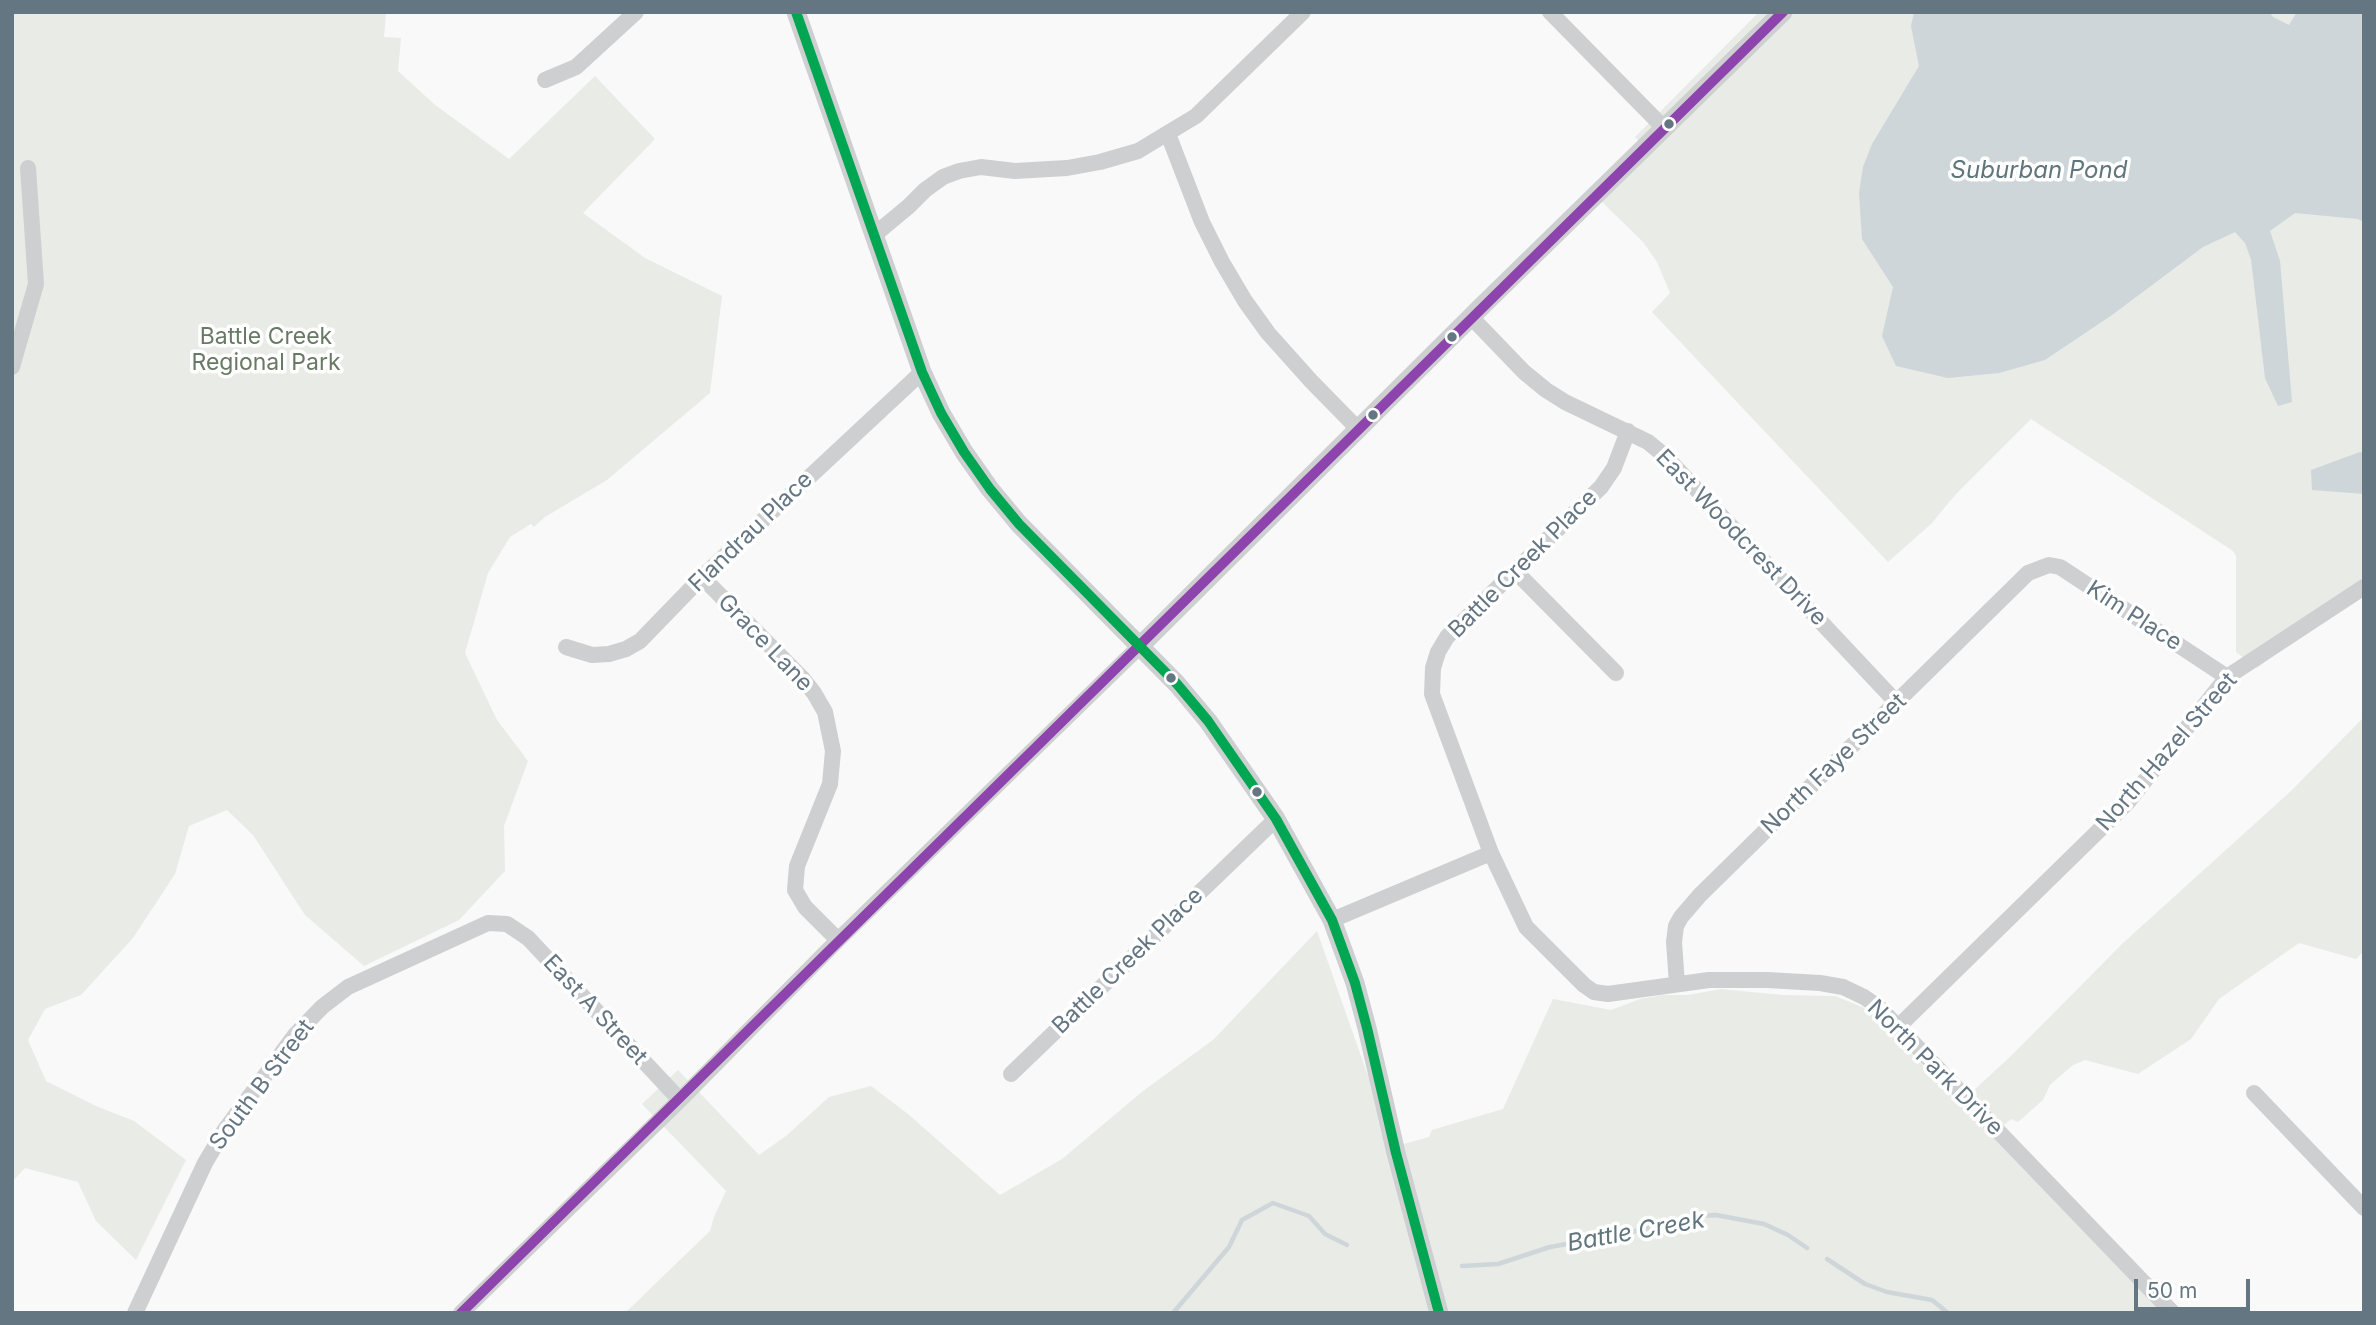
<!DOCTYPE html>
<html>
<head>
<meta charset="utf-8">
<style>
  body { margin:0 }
  #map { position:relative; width:2376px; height:1325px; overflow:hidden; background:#f9f9f9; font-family:Inter,sans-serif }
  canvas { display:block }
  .frame { position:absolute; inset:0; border:14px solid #657683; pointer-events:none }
  .scale { position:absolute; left:2134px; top:1279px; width:116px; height:32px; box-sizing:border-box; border:4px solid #657683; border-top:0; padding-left:9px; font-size:21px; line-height:24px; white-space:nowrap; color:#657683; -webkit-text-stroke:5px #fff; paint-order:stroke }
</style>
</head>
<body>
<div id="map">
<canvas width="2376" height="1325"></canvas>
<div class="frame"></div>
<div class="scale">50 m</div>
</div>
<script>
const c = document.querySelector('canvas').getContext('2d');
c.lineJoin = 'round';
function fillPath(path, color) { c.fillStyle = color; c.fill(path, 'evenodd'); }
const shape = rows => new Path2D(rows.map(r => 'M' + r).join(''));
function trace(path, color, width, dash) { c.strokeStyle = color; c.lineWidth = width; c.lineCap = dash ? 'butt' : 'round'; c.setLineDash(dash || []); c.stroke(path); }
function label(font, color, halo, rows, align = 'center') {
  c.font = font + ' Inter,sans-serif'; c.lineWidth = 7; c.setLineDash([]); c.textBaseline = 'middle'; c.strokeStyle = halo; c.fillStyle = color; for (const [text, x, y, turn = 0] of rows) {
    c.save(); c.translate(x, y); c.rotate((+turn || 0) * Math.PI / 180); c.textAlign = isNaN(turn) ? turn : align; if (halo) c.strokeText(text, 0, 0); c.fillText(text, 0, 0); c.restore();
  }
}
fillPath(shape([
  [12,12,386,12,384,37,401,38,398,71,434,104,509,159,595,76,655,139,583,213,645,258,722,296,710,393,607,480,545,517,534,527,531,524,510,537,488,573,465,653,497,720,528,761,504,826,505,871,459,920,364,966,305,915,253,835,227,810,189,826,175,874,133,938,81,995,45,1009,28,1040,46,1081,96,1106,134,1121,186,1160,136,1260,96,1221,78,1182,25,1168,12,1182],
  [1759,12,2364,12,2364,598,2352,596,2257,668,2236,652,2236,556,2233,551,2031,419,1956,494,1931,524,1888,562,1652,312,1670,293,1657,262,1643,242,1598,198,1646,149,1635,137],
  [2364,717,2364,951,2356,959,2299,943,2219,999,2191,1039,2138,1074,2085,1060,2073,1065,2050,1085,2043,1100,2018,1122,2011,1119,1998,1130,2173,1313,625,1313,710,1231,714,1217,726,1191,642,1104,678,1070,759,1155,786,1136,829,1097,871,1086,908,1114,1000,1195,1062,1159,1143,1091,1213,1040,1317,931,1393,1147,1429,1137,1432,1130,1503,1109,1553,999,1611,1010,1640,999,1662,995,1688,995,1721,989,1783,995,1835,996,1872,1011,1959,1104,2013,1054,2123,943,2291,791]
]), '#e8ebe6');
fillPath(shape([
  [1914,12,2269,12,2273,17,2289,25,2297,12,2364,12,2364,222,2358,219,2295,213,2270,231,2280,261,2292,402,2278,406,2265,378,2251,259,2245,243,2235,232,2203,247,2112,315,2045,360,1999,373,1948,378,1896,366,1882,336,1893,287,1862,239,1859,193,1863,167,1872,144,1919,66,1911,26],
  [2360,452,2364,453,2364,494,2312,490,2311,470]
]), '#ced6d9');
trace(shape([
  [1827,1259,1865,1284,1887,1292,1932,1300,1948,1313],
  [1462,1266,1498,1264,1550,1247,1622,1234,1699,1216,1716,1215,1764,1224,1788,1235,1807,1248],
  [1173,1313,1229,1247,1242,1220,1273,1203,1309,1216,1325,1234,1347,1245]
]), '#ced6d9', 4.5);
trace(shape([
  [1550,12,1664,128],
  [545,80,576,67,636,12],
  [1168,134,1202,222,1222,262,1245,301,1268,333,1311,381,1358,429],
  [873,236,909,206,925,190,943,177,959,171,981,167,1015,171,1067,168,1100,162,1138,151,1196,116,1303,12],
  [1471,317,1524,372,1546,390,1565,402,1648,442,1665,456,1897,703],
  [12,367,36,284,28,168],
  [1628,431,1614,468,1601,487,1447,637,1438,652,1433,668,1432,694,1491,853,1526,927,1584,985,1594,992,1608,994,1709,980,1767,980,1820,983,1843,987,1864,997,1880,1008,1898,1027,2173,1313],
  [1515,571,1616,673],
  [702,577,803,679,814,693,825,712,833,751,830,784,797,866,795,890,805,907,838,940],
  [566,647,592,655,609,654,626,649,640,641,702,577,922,372],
  [1332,920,1491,853],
  [1677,984,1674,942,1676,926,1681,917,1700,895,2028,573,2049,565,2060,567,2227,677],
  [1898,1027,2128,802,2227,677,2364,587],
  [1011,1074,1276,819],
  [2254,1093,2364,1208],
  [135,1313,205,1163,224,1131,295,1035,322,1007,348,987,488,923,507,924,528,938,680,1100],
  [461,1313,680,1100,838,940,1140,646]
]), '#cecfd0', 16);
trace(shape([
  [796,12,922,372,941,413,964,452,990,489,1019,524,1177,684,1208,721,1276,819,1332,920,1355,983,1367,1028,1396,1153,1439,1313],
  [1140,646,1482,306,1783,12]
]), '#cecfd0', 19);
trace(shape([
  [461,1313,1783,12]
]), '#8e44ad', 10);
trace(shape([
  [796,12,922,372,941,413,964,452,990,489,1019,524,1177,684,1208,721,1276,819,1332,920,1355,983,1367,1028,1396,1153,1439,1313]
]), '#00a651', 10);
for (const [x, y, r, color] of [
  [1669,124,6,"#657683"],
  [1452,337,6,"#657683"],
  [1373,415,6,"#657683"],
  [1171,678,6,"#657683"],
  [1257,792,6,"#657683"]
]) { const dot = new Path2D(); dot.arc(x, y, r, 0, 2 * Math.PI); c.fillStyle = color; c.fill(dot); trace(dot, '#fff', 2.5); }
label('23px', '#687a64', '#fff', [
  ["Battle Creek",266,337],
  ["Regional Park",266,363]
]);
label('23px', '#657683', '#fff', [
  ["Flandrau Place",751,532,-44],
  ["East Woodcrest Drive",1741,538,46],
  ["Battle Creek Place",1523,564,-45],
  ["Kim Place",2134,616,33],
  ["Grace Lane",765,643,46],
  ["North Hazel Street",2167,752,-49],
  ["North Faye Street",1834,764,-44],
  ["Battle Creek Place",1128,961,-44],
  ["East A Street",595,1010,47],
  ["North Park Drive",1935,1068,45],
  ["South B Street",262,1085,-53]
]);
label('italic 24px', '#60757c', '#fff', [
  ["Suburban Pond",2039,171],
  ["Battle Creek",1636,1232,-10]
]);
</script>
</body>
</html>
